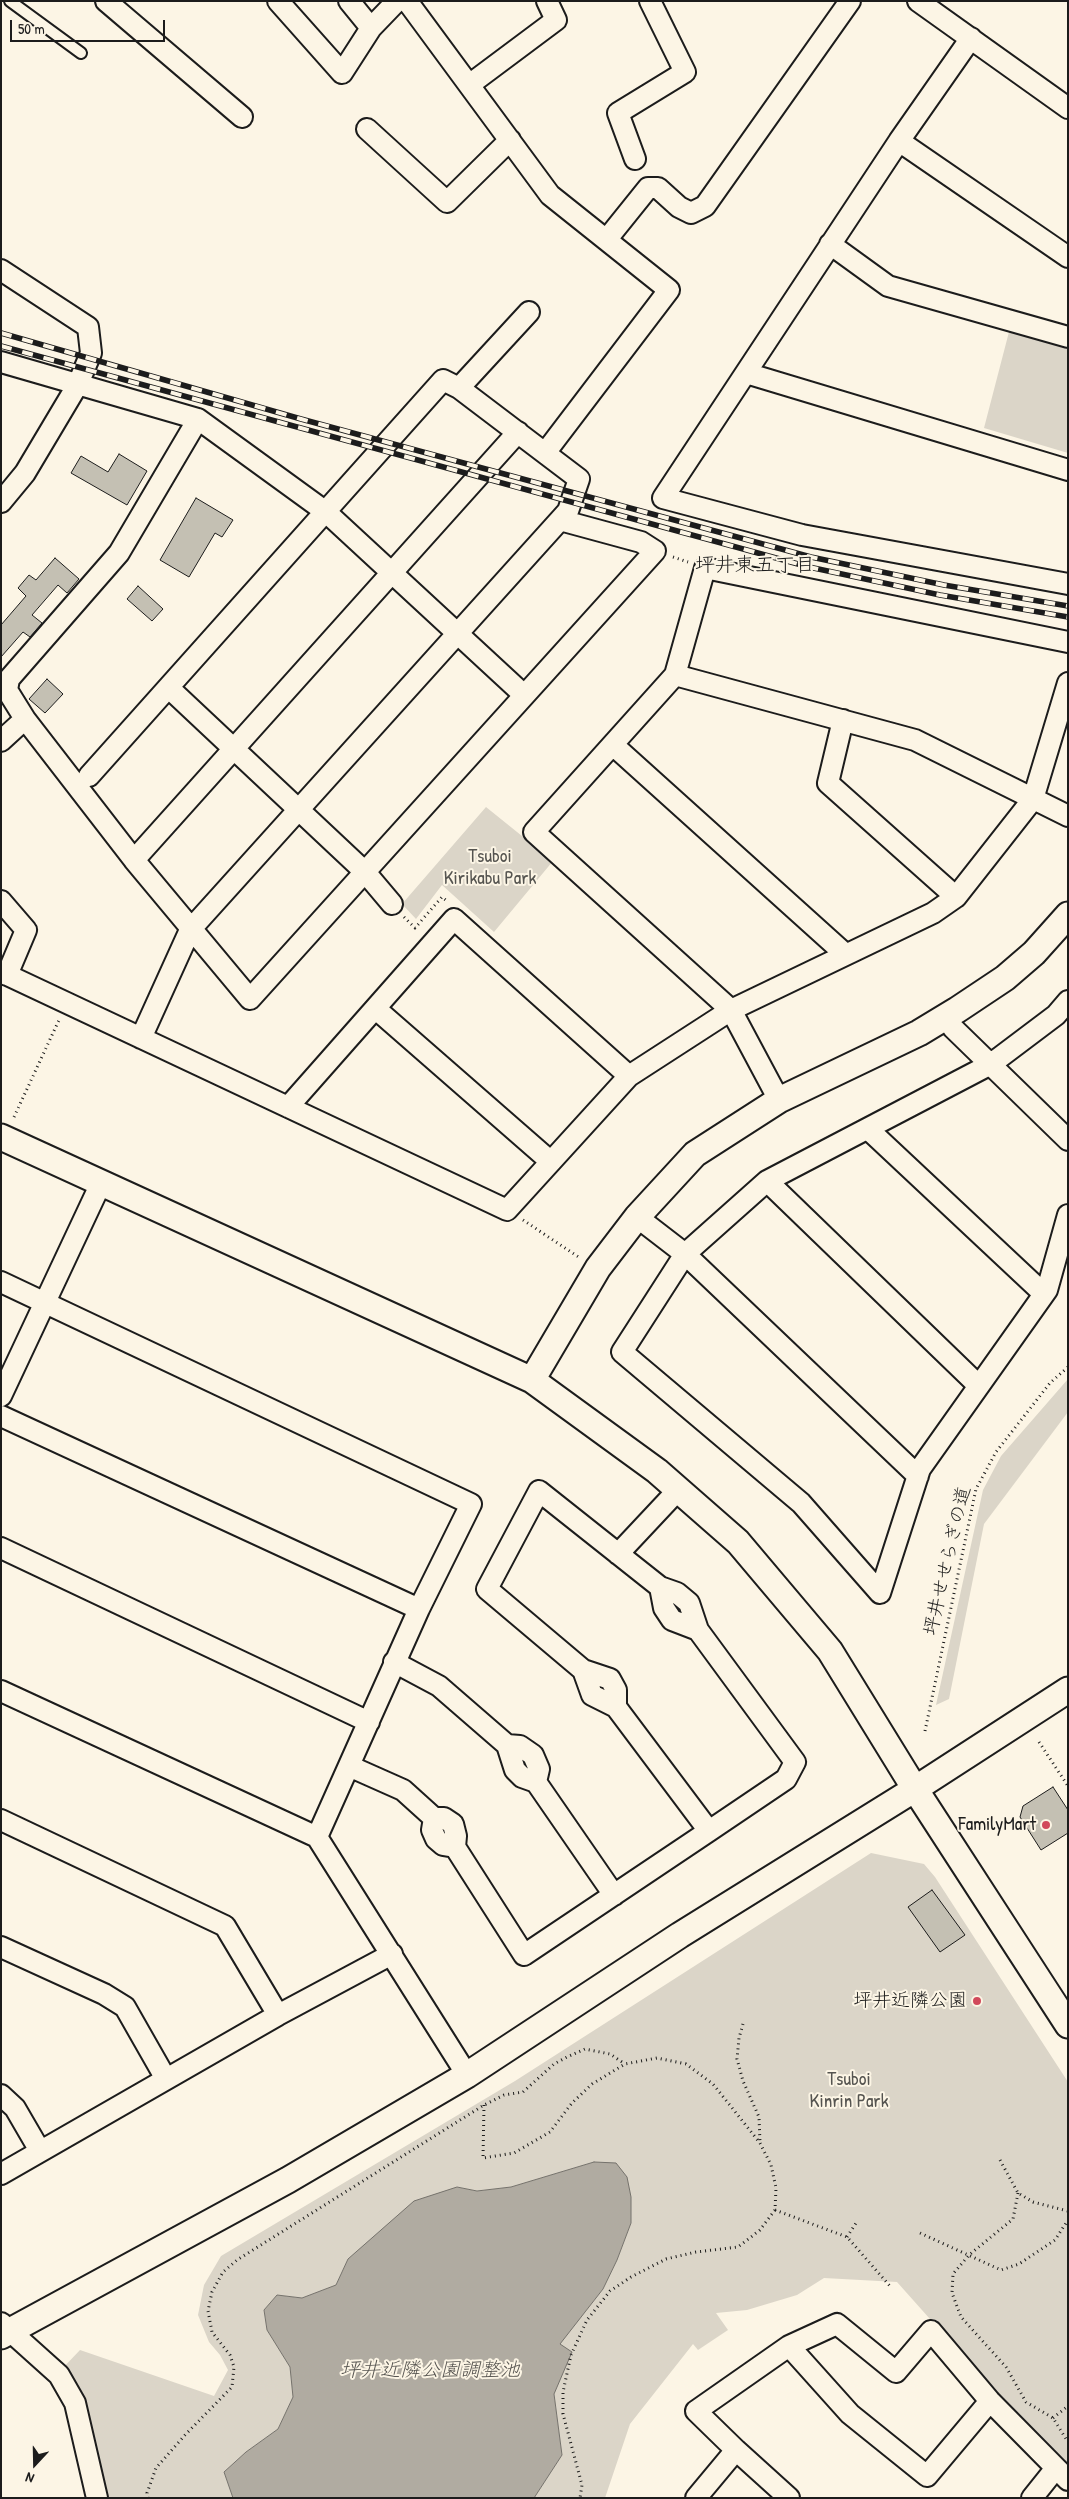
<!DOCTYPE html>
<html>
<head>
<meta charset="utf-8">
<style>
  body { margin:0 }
  #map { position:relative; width:1069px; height:2499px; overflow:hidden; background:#fcf5e5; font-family:"Patrick Hand",sans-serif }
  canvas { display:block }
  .frame { position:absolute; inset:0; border:2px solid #1c1c1c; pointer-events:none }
  .north { position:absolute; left:10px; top:2439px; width:50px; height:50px; -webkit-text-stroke:4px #fcf5e5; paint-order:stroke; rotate:201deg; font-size:14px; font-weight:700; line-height:20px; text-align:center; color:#1c1c1c }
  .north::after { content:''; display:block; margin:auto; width:18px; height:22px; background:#1c1c1c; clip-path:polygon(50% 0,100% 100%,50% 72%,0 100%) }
  .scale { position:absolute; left:10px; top:20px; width:155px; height:22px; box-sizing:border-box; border:2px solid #1c1c1c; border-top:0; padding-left:6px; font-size:15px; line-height:18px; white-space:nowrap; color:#1c1c1c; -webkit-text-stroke:4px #fcf5e5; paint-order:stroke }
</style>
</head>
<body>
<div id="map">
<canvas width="1069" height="2499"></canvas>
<div class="frame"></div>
<div class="north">N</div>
<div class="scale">50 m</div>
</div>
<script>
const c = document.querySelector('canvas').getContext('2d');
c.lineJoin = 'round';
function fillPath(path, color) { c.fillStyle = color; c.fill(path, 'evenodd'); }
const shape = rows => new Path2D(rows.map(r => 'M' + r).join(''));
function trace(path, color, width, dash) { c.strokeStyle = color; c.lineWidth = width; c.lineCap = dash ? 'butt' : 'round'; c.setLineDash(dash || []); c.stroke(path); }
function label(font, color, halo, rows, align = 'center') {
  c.font = font + ' "Patrick Hand","Klee One",sans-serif'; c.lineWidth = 4; c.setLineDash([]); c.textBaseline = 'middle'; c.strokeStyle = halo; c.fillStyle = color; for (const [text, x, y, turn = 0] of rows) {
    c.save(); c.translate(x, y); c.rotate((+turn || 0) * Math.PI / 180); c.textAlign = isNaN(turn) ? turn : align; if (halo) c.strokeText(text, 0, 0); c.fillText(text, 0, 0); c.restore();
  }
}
fillPath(shape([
  [1010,328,1068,347,1068,453,984,428],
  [486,807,553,861,494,932,442,885,416,919,402,904],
  [1068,1379,1068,1412,984,1524,949,1699,936,1705,983,1490,1001,1456],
  [871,1853,924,1864,935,1877,1068,2082,1068,2474,897,2282,824,2278,797,2295,747,2310,716,2313,728,2330,698,2350,693,2344,630,2424,605,2498,534,2498,562,2455,554,2394,560,2377,559,2344,603,2289,617,2260,631,2223,594,2162,511,2187,477,2191,457,2187,348,2259,336,2285,302,2298,277,2295,264,2310,267,2330,290,2367,293,2397,278,2429,246,2452,224,2472,233,2498,109,2498,60,2371,80,2350,214,2396,228,2370,220,2355,209,2342,198,2315,204,2285,221,2256,515,2081]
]), '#dbd5c8');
const water = shape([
  [594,2162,616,2163,627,2177,631,2197,631,2223,617,2260,603,2289,560,2344,572,2352,554,2394,562,2455,534,2498,233,2498,224,2472,246,2452,278,2429,293,2397,290,2367,267,2330,264,2310,277,2295,302,2298,336,2285,348,2259,414,2201,457,2187,477,2191,511,2187,594,2162]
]);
fillPath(water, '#b0aba1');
trace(water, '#75726c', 1);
const building = shape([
  [119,454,147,471,127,505,71,473,81,456,108,472,119,454],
  [196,498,233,520,222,537,215,533,189,577,160,560,196,498],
  [55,558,79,579,67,593,58,585,32,615,42,623,30,637,23,632,1,657,1,625,26,596,18,588,29,575,36,580,55,558],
  [138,586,163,609,152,621,127,599,138,586],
  [47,679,63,694,45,713,29,699,47,679],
  [1053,1787,1068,1810,1068,1833,1041,1850,1020,1817,1023,1806,1053,1787],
  [932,1890,965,1935,940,1952,908,1907,932,1890]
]);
fillPath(building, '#c4c0b3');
trace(building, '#1c1c1c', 1);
const service = shape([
  [10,1,81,53]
]);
const minor = shape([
  [106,1,242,117],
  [278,1,342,73,371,28],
  [349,1,371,28,397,1],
  [407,1,550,195,669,290,545,453],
  [918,1,1068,108],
  [971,38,899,141,663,498,802,535,1068,584],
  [469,85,556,20,547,1],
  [367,129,447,202,510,140],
  [899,141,1068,257],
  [635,159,618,113,685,72,650,1],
  [607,239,648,188,658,188,679,207,691,213,705,206,850,1],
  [830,244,888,286,1068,337],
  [1,270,88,327,91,353,78,384,25,473,1,502],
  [1,362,198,419,326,512,524,695],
  [746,373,1068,470],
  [459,388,529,312],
  [675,675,915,740,1068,816],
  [169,688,365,872,392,904],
  [25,719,7,690,9,679,119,553,198,419],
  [843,720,828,783,956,897],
  [1,741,25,719,134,860,250,999,655,551,641,542,560,520],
  [613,745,845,954],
  [89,776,443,380,459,388,579,479,568,511,190,930,141,1038],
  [134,860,518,432],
  [1,901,26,930,7,975],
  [1,972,507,1210,629,1076,731,1010,933,913,956,897,1033,799,1068,683],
  [1068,1001,1056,1015,991,1064,767,1181,685,1254,622,1352,801,1503,880,1593,920,1469,1047,1290,1068,1215],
  [376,1009,550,1161],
  [946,1017,953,1028,1068,1140],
  [779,1100,731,1010,534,832,675,675,705,568,1068,642],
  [288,1107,454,919,629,1076],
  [868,1129,1044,1294],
  [767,1181,979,1386],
  [637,1217,685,1254,918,1476],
  [1,1282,471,1504,419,1609,317,1837],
  [1,1396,101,1183],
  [1,1416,419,1609],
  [1,1548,369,1722],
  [618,1554,678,1490],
  [660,1587,664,1608,672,1620,698,1630],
  [394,1662,439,1686,507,1745,520,1746,533,1755,539,1769,536,1782,614,1895],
  [583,1670,592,1695,616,1707],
  [1,1691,317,1837,467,2075],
  [507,1745,515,1770,522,1777,536,1782],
  [349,1766,403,1790,434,1818,444,1818,453,1824,456,1836,455,1847,524,1955,709,1831,786,1779,795,1762,698,1630,689,1603,677,1593,660,1587,539,1491,487,1589,583,1670,610,1679,616,1690,616,1707,709,1831],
  [434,1818,432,1830,436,1839,443,1845,455,1847],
  [1,1820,225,1926,278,2015],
  [1,1947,104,1994,125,2007,166,2079],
  [1,2095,15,2108,40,2151],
  [1,2174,278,2015,392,1954],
  [1,2323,59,2375,75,2403,97,2498],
  [789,2346,850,2414,927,2476,990,2401],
  [696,2498,736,2450],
  [789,2498,736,2450,696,2411,789,2346,837,2324,896,2372,931,2331,990,2401,1068,2480],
  [1032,2498,1056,2468]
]);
const tertiary = shape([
  [1,1137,532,1380,657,1471,738,1542,830,1651,915,1789,1068,2025],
  [532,1380,598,1268,637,1217,695,1154,779,1100,919,1033,957,1010,1005,978,1034,953,1068,915],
  [1,2336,288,2180,467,2075,680,1935,915,1789,1068,1690]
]);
trace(service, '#1c1c1c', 14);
trace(minor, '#1c1c1c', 24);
trace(tertiary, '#1c1c1c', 29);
trace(shape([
  [673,557,688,562],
  [404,917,415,928,442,897,447,901],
  [14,1117,59,1020],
  [523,1220,580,1258],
  [925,1731,976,1489,996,1452,1050,1383,1068,1367],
  [1039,1742,1068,1786],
  [743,2024,739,2038,737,2059,743,2081,759,2117,760,2143],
  [484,2105,483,2158,514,2153,550,2132,572,2103,592,2084,625,2064,657,2058,686,2064,713,2084,760,2143,771,2165,776,2188,775,2210,760,2230,738,2247,696,2252,666,2259,631,2277,610,2291,587,2320,571,2355,563,2392,563,2414,582,2485,580,2498],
  [1000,2160,1018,2193,1033,2202,1068,2211],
  [1018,2193,1013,2219,969,2255,953,2274,952,2293,961,2317,1006,2367,1026,2402,1053,2418,1068,2442],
  [775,2210,847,2237,890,2286],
  [920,2233,1001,2270,1019,2264,1055,2240,1068,2220],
  [847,2237,856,2223],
  [1053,2418,1068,2406],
  [148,2498,147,2493,156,2468,185,2435,232,2387,234,2367,230,2355,212,2332,208,2311,212,2292,223,2272,237,2260,484,2105,504,2095,523,2092,554,2064,567,2057,585,2049,610,2054,625,2064]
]), '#1c1c1c', 3, [1, 4]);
trace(service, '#fcf5e5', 10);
trace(minor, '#fcf5e5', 20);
trace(tertiary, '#fcf5e5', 25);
const rail = shape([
  [1,333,301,419,811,557,944,585,1068,606],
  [1,346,809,567,940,595,1068,617]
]);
trace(rail, '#1c1c1c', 5.5);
trace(rail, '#fcf5e5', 4, [11]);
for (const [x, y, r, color] of [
  [1046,1825,5,"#d1495b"],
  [977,2001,5,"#d1495b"]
]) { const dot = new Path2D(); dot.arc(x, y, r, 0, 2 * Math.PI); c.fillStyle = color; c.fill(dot); trace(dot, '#fcf5e5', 2); }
label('19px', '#555450', '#fcf5e5', [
  ["Tsuboi",490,857],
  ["Kirikabu Park",490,879],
  ["Tsuboi",849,2080],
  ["Kinrin Park",849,2102]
]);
label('19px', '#1c1c1c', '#fcf5e5', [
  ["坪井せせらぎの道",948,1561,-77]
]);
label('19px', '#1c1c1c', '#fcf5e5', [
  ["FamilyMart",1036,1825],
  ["坪井近隣公園",967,2001]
], 'right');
label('20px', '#1c1c1c', '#fcf5e5', [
  ["坪井東五丁目",755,566]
]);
label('italic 20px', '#575551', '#fcf5e5', [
  ["坪井近隣公園調整池",430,2371]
]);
</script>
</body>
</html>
